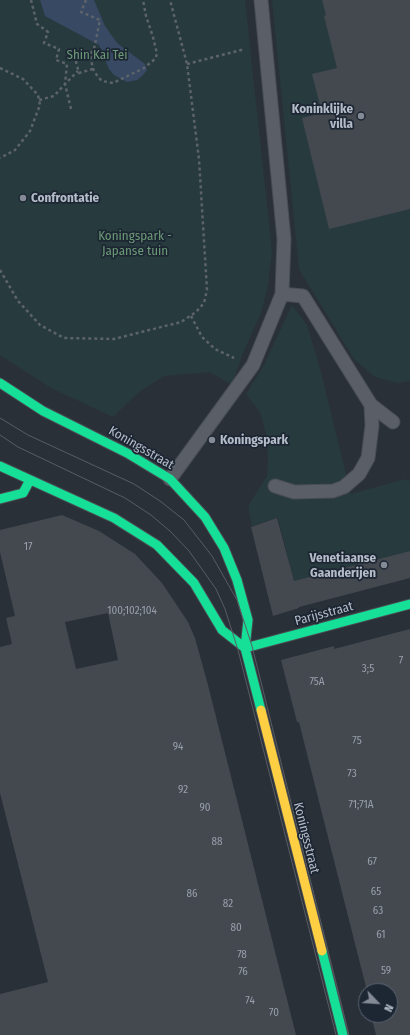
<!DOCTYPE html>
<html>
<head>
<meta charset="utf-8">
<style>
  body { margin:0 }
  #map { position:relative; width:410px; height:1035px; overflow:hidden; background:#2a3038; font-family:"Fira Sans Condensed",sans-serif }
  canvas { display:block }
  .north { position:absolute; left:358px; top:983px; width:40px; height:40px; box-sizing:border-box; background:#1d2633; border:1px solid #59626f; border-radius:50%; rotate:115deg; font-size:11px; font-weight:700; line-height:16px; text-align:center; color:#b4bcc9 }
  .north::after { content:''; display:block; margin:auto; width:14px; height:18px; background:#848b96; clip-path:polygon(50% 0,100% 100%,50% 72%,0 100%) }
</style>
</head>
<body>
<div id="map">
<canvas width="410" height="1035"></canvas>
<div class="north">N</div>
</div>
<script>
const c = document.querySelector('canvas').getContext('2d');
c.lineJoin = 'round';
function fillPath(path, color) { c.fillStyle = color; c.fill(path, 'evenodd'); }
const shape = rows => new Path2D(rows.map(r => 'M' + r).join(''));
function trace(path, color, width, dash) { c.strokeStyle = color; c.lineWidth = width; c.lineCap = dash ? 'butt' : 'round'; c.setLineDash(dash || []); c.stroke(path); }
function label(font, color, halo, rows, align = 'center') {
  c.font = font + ' "Fira Sans Condensed",sans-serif'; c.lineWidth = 3.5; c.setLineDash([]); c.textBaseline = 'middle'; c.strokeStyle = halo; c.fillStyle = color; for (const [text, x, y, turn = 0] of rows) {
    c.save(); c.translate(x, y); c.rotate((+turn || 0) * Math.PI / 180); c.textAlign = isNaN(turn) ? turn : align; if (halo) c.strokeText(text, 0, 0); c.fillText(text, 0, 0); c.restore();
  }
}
fillPath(shape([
  [0,0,245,0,272,252,268,285,261,313,243,353,232,385,210,372,164,376,139,392,113,417,51,388,0,355],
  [272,0,410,0,410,381,398,383,375,377,354,359,299,269],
  [292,305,307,325,320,368,351,494,405,479,410,481,410,551,294,581,278,518,252,526,248,506,267,476,268,458,266,434,260,412,246,394,263,367]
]), '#273a3e');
fillPath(shape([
  [40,0,94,0,105,26,117,43,145,64,147,70,143,75,137,80,127,82,114,75,109,69,99,45,45,16]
]), '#384963');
fillPath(shape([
  [322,0,410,0,410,209,329,229,302,118,322,113,312,74,337,68,324,16,326,15],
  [62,515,99,531,135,554,162,583,188,622,195,638,208,685,296,1035,0,1035,0,994,48,982,0,793,0,647,12,644,6,618,15,616,0,552,0,530],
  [108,613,118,660,76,669,65,622],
  [277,518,294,581,410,551,410,578,299,607,299,608,273,616,251,527],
  [410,629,410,1035,376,1035,371,1015,390,1015,390,991,367,991,308,758,299,722,297,722,281,660,334,646,334,649]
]), '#444950');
const lane = shape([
  [282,294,303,296,371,405,393,422],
  [170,479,253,365,282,294,284,239,261,0],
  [275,486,294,492,333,491,344,487,359,474,368,458,372,426,371,405]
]);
const fast = shape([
  [0,383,43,411,127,453,170,479,205,517,224,548,237,580,248,620,245,648,261,710],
  [0,466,114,518,157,545,194,583,222,630,245,648],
  [0,499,23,493,30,480],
  [245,648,410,604],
  [322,951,343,1035]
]);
const slow = shape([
  [261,710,322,951]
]);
trace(lane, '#484c53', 15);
trace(fast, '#484c53', 11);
trace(slow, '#484c53', 11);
trace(shape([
  [31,0,37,24,48,32,44,43,59,49,56,60,67,64,65,84,54,96,39,100],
  [86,0,81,12,100,20,94,49,90,54],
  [187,64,245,49],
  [0,68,23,79,38,95,40,105,30,131,15,150,0,158],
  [93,69,79,73,75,58,90,54,93,69,98,77,102,81,113,83,144,68,155,59,157,54,153,37,146,16,143,0],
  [71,109,65,84,78,71],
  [0,270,18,301,40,325,64,338,114,339,181,322,196,312,204,303,207,290,199,159,187,64,170,0],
  [191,316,202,337,215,349,234,358]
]), '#5d636a', 2.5, [3, 3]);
trace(lane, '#5a5e66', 13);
trace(fast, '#16e098', 9);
trace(slow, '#ffcf43', 9);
trace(shape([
  [0,418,28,435,134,484,160,501,184,520,212,556,237,600,252,646,349,1035],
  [0,435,18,447,125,498,151,515,171,532,189,551,216,589,225,609,238,650,336,1035]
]), '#595d64', 1);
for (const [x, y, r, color] of [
  [361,116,4,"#848b96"],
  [23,198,4,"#848b96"],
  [212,440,4,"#848b96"],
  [384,565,4,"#848b96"]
]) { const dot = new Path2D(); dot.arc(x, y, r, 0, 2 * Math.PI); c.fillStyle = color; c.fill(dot); trace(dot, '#1d2633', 1.5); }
label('11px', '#989fab', null, [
  ["17",28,547],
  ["100;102;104",132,611],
  ["7",401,661],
  ["3;5",368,669],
  ["75A",317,682],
  ["75",357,741],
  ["94",178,747],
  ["73",352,774],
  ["92",183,790],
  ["71;71A",361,805],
  ["90",205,808],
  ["88",217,842],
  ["67",372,862],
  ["65",376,892],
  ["86",192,894],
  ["82",228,904],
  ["63",378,911],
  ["80",236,928],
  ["61",381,935],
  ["78",242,955],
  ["59",386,971],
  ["76",243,972],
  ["74",250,1001],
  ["70",274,1013]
]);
label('13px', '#6b9a76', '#1d2633', [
  ["Shin Kai Tei",97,55],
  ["Koningspark -",135,236],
  ["Japanse tuin",135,251]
]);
label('bold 13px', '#b4bcc9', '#1d2633', [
  ["Koninklijke",353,109],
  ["villa",353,124],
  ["Confrontatie",31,198,"left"],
  ["Koningspark",220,440,"left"],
  ["Venetiaanse",376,558],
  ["Gaanderijen",376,573]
], 'right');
label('13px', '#b4bcc9', '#1d2633', [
  ["Koningsstraat",141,448,30],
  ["Parijsstraat",324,614,-15],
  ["Koningsstraat",306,838,76]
]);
</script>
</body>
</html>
